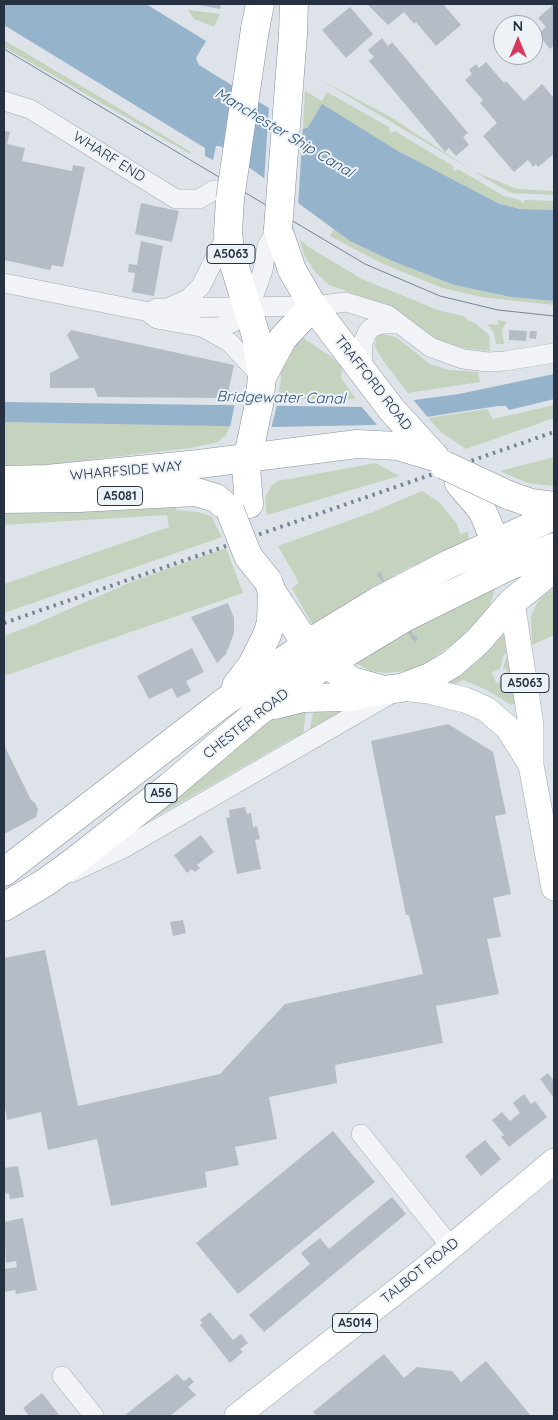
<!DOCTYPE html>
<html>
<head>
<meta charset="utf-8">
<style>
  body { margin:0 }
  #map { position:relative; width:558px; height:1420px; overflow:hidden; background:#dee3e9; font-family:Quicksand,sans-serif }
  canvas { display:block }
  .frame { position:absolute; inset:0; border:5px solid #263141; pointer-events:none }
  .north { position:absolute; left:493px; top:15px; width:50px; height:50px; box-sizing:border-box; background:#edf2f6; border:1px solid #9da5ae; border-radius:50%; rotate:0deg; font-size:14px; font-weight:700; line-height:20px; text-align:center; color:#263141 }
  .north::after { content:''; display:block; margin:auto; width:18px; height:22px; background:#d9385b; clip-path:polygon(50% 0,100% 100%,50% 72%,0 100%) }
</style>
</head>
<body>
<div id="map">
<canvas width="558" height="1420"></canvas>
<div class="frame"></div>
<div class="north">N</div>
</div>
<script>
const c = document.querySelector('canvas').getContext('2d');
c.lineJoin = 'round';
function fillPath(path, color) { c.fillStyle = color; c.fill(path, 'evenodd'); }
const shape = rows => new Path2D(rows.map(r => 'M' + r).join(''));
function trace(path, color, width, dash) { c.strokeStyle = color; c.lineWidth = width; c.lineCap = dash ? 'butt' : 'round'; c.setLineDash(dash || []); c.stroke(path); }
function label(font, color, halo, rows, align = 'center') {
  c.font = font + ' Quicksand,sans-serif'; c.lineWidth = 4; c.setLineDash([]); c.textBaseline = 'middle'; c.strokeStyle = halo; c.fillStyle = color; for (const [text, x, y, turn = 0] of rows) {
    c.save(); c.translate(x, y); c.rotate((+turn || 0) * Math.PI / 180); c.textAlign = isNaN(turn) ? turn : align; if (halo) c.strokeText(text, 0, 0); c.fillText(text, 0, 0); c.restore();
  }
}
fillPath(shape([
  [188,10,189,10,220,14,214,27,194,19],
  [4,40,105,100,191,152,190,154,4,47],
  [319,79,389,116,473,171,517,189,554,191,554,195,511,193,500,187],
  [305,91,322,101,327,92,389,127,390,133,395,131,453,166,454,171,458,169,504,196,520,200,522,203,525,200,554,201,554,210,520,209,500,204,398,151,322,105,308,127,303,129],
  [334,229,350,241,392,261,454,285,511,297,554,301,554,305,481,297,442,288,381,263,330,236],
  [300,239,307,246,362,279,438,310,466,317,466,319,476,324,489,335,490,351,468,349,442,342,386,305,329,285,316,273,304,255],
  [497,320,507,322,502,329,504,344,496,344,494,333,487,324,499,325],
  [382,334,396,337,430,364,449,370,478,372,480,382,408,393,384,362,375,347,376,338],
  [299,335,333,358,342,368,341,378,356,399,278,399,281,377,278,363],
  [554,405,554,418,466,449,442,433,428,418,487,409,493,419],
  [4,422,151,424,230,426,226,435,218,442,190,448,19,468,4,467],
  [554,457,554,486,527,483,500,471],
  [376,463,399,476,267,515,265,498,272,485,278,481],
  [422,491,439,502,457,524,460,534,468,532,469,543,417,568,412,566,395,575,392,582,314,628,292,588,299,583,278,546,373,512],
  [175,503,176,510,198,512,211,516,222,537,4,613,4,584,169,527,167,515,4,525,4,508],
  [226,548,243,593,4,676,4,636,35,624,136,580],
  [496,586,490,605,479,620,455,643,422,665,405,671,387,673,370,671,352,661,379,644],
  [554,587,554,635,532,645,531,615,538,601],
  [509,626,510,655,504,654,500,669,492,672,496,683,509,679,506,668,503,669,506,657,508,658,520,702,511,705,487,690,463,680,457,683,455,688,442,686,478,661],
  [307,703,303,735,291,739,136,828,264,721],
  [315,703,360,703,311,732,310,728]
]), '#c5d3be');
fillPath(shape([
  [4,4,146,4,206,41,196,58,199,65,303,129,308,127,322,104,398,151,500,204,520,209,554,210,554,301,511,297,454,285,392,261,350,241,220,146,216,146,213,160,205,156,205,148,4,25],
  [554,374,554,399,534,404,509,410,506,406,498,406,374,425,272,427,4,422,4,402,362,407,459,394]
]), '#96b3cc');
fillPath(shape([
  [269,106,303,126,298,207,264,182],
  [411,397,430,420,379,427,360,405],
  [235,403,277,405,271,429,230,428]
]), '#dee3e9');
fillPath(shape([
  [193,4,221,4,220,9],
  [367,4,443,4,461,25,436,46,416,22,414,24,404,12,388,25],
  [554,4,554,45,550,49,538,34,546,27,538,18],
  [350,7,373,34,346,58,322,30],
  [382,38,388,46,392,42,468,133,463,137,469,145,456,156,449,148,445,152,369,61,374,57,368,50],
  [486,62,504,83,506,81,524,101,542,84,552,96,554,95,554,154,538,167,536,164,533,167,528,160,514,172,483,136,497,123,480,103,483,100,465,80,472,74,469,70,476,64,479,68],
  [4,131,10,132,7,144,25,148,22,161,72,171,73,165,85,167,63,267,52,265,50,270,4,260],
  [141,203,179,211,172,242,135,234],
  [141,241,163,246,154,296,132,292,135,273,128,272,129,264,137,265],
  [71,330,234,365,227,398,98,397,94,388,50,388,50,373,79,358,67,335],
  [509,330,527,331,526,341,509,340],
  [530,331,537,331,536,339,529,338],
  [378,572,382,573,382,577,414,636,418,637,416,642,412,640,380,578,377,576],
  [228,603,234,618,234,633,226,654,217,663,191,617],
  [192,648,204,672,186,681,191,691,177,698,172,688,149,699,137,676],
  [448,724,493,752,506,814,495,816,511,894,493,898,501,937,487,939,499,994,436,1006,443,1043,335,1065,337,1083,269,1097,277,1139,235,1147,239,1165,205,1172,207,1187,111,1206,97,1139,48,1150,41,1112,7,1120,4,1102,4,958,45,950,78,1106,220,1074,285,1004,423,974,409,915,406,915,371,741],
  [4,745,31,800,35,803,38,809,36,817,4,834],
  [245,807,247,814,251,813,253,827,257,826,260,839,255,840,261,869,237,874,226,818,230,817,229,810],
  [201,835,214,852,197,865,200,868,195,872,192,869,187,873,174,855],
  [183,920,186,933,173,936,170,922],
  [548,1073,554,1081,554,1098,540,1079],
  [524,1094,531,1104,535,1101,547,1117,509,1147,501,1137,504,1135,492,1120,502,1112,510,1121,520,1113,513,1103],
  [333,1131,375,1182,238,1294,196,1243],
  [485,1140,501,1159,481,1176,465,1156],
  [18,1166,24,1197,10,1199,9,1193,4,1194,4,1168],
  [392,1197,406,1214,264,1332,249,1315,310,1264,301,1253,320,1238,329,1249],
  [23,1218,37,1290,16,1294,15,1290,4,1292,4,1269,17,1267,16,1261,6,1263,4,1222],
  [210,1312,233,1340,241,1334,248,1343,240,1349,243,1352,230,1363,200,1325,203,1323,200,1320],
  [384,1354,404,1378,417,1367,452,1371,461,1382,486,1361,531,1416,317,1416,313,1412],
  [177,1374,184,1381,190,1377,194,1382,188,1387,196,1395,170,1416,124,1416],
  [42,1393,60,1416,29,1416,23,1408]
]), '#b5bcc6');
const minor = shape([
  [4,101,30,109,176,199,199,199,214,190],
  [4,283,149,312,157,308,313,306,346,302,388,315,430,347,463,359,488,362,505,361,554,353],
  [170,307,188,299,201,286,228,232],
  [149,313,157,319,201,327,219,327,232,323,248,306,254,295,263,270,267,246,278,229],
  [202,327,229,342,262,377],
  [362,371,363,342,367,333,371,328,381,324,398,324],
  [71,873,124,848,389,695],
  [361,1134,451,1247],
  [62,1376,94,1416]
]);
const major = shape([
  [512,602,531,725,531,765,554,888],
  [401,688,429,691,465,700,486,709,508,728,531,765],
  [237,1416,426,1268,554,1161]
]);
const highway = shape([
  [255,29,260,4],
  [293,34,294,4],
  [230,199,228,232,230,251,256,336,262,377,259,404,246,466,249,504],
  [278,229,292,270,313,306,392,410,434,456],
  [262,377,283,338,313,306],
  [4,480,47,479,199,464,357,444,398,446,435,457],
  [459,483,482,510,502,557],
  [508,495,531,503,554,506],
  [4,499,79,498,196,492,216,498,230,510],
  [268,581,272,592,299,633,337,671,352,681,384,690,401,688,430,677,452,664,478,641,512,602,554,568],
  [236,686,252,665,267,635,271,622,272,592],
  [275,705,303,698,351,697,378,691],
  [4,872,223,703,309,643,378,601,449,564,554,516],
  [4,907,46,882,76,860,169,787,258,712,316,671,404,618,505,568,554,547]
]);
trace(minor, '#a3aab3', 20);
trace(major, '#9ca8b5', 26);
trace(highway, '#8491a0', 29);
trace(minor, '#f1f3f7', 19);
trace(major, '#fff', 25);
trace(highway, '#fff', 28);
trace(shape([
  [4,49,365,264,440,296,498,310,554,316]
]), '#768394', 1);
trace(shape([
  [4,623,554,432]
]), '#768394', 4, [2.5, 5]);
const highwayBridge = shape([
  [230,199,255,29],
  [278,229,293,34],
  [444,465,508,495],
  [230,510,248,556,268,581]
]);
trace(highwayBridge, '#8491a0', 29, []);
trace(highwayBridge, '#fff', 28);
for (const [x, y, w] of [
  [231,254,48],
  [120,496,45],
  [525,683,48],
  [161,793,32],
  [355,1323,45]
]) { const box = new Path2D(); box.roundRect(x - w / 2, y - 9.5, w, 19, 4); c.fillStyle = '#edf2f6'; c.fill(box); trace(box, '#263141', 1); }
label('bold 12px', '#263141', null, [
  ["A5063",231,254],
  ["A5081",120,496],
  ["A5063",525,683],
  ["A56",161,793],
  ["A5014",355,1323]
]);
label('14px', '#263141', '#edf2f6', [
  ["WHARF END",109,157,32],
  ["TRAFFORD ROAD",373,383,52],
  ["WHARFSIDE WAY",126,471,-5],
  ["CHESTER ROAD",246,724,-38],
  ["TALBOT ROAD",420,1271,-39]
]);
label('italic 15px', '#2d5378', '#edf2f6', [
  ["Manchester Ship Canal",284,133,31],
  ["Bridgewater Canal",281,398,1]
]);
</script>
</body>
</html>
